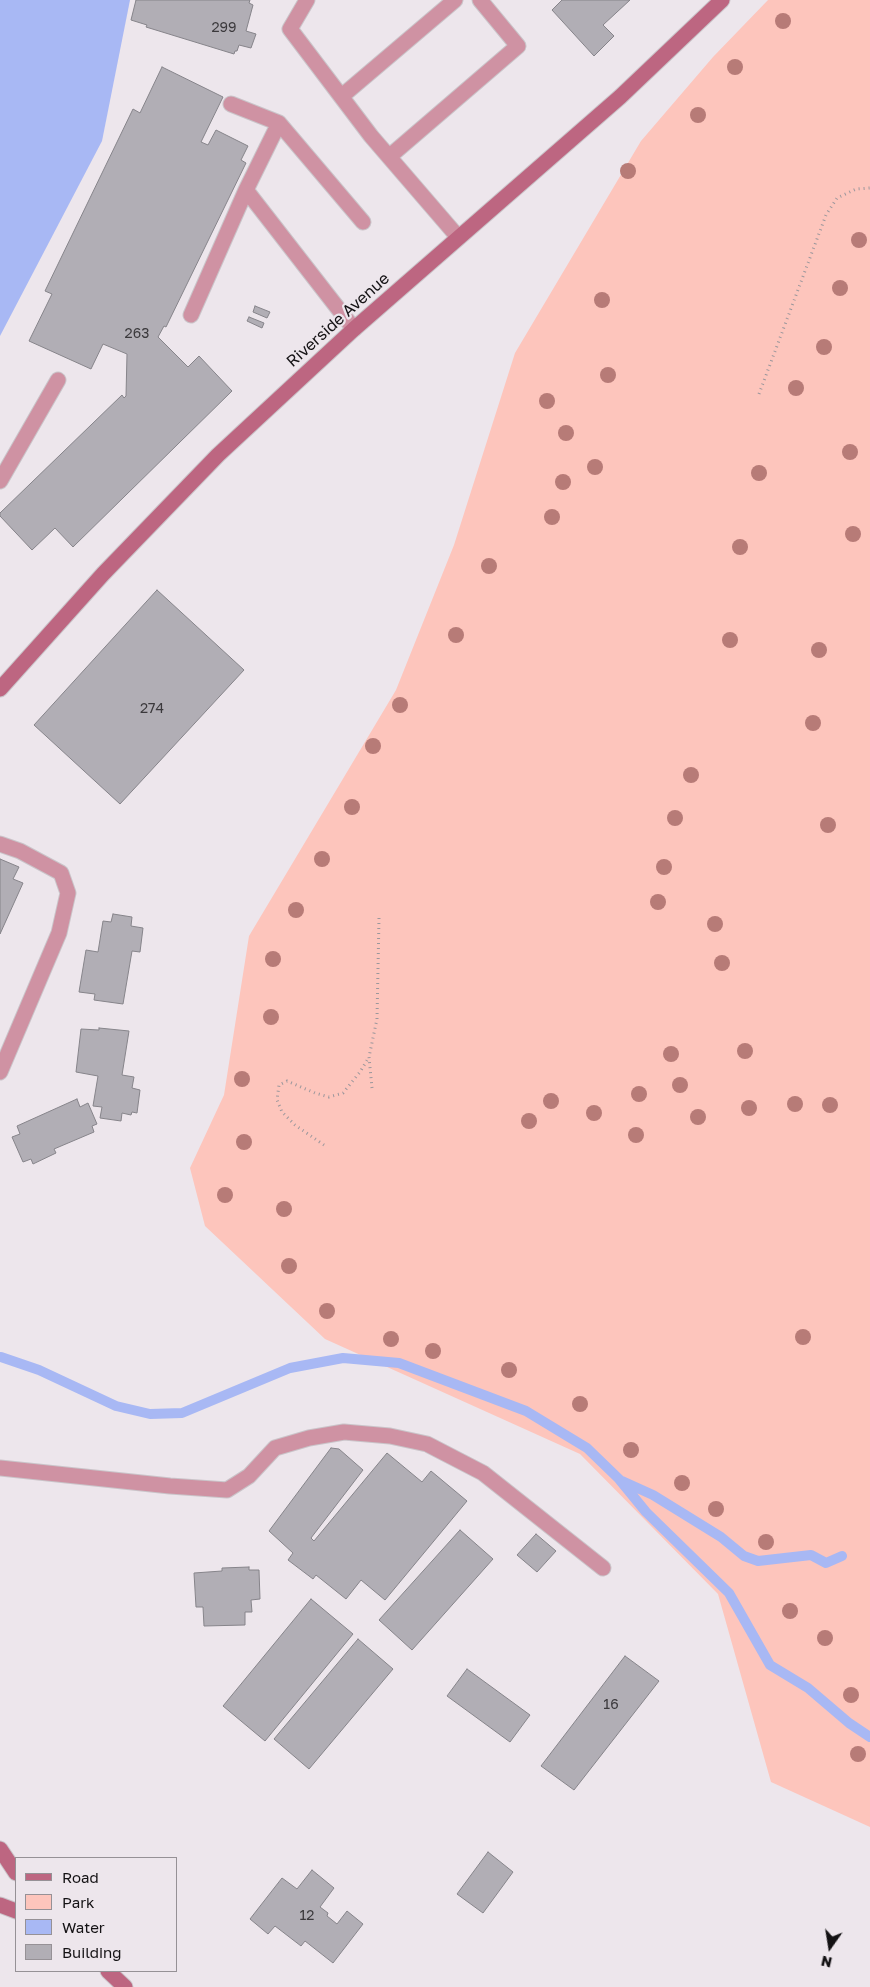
<!DOCTYPE html>
<html>
<head>
<meta charset="utf-8">
<style>
  body { margin:0 }
  #map { position:relative; width:870px; height:1987px; overflow:hidden; background:#ede6ec; font-family:"Golos Text",sans-serif }
  canvas { display:block }
  .legend { position:absolute; left:15px; top:1857px; width:162px; height:115px; box-sizing:border-box; background:#ede6ec; border:1px solid #969196; margin:0; padding:6px 9px; list-style:none; font-size:15px; color:#141214 }
  .legend li { display:flex; align-items:center; gap:10px; height:25px }
  .legend b { width:25px; border:1px solid #969196 }
  .north { position:absolute; left:805px; top:1922px; width:50px; height:50px; -webkit-text-stroke:4px #ede6ec; paint-order:stroke; rotate:193deg; font-size:14px; font-weight:700; line-height:20px; text-align:center; color:#141214 }
  .north::after { content:''; display:block; margin:auto; width:18px; height:22px; background:#141214; clip-path:polygon(50% 0,100% 100%,50% 72%,0 100%) }
</style>
</head>
<body>
<div id="map">
<canvas width="870" height="1987"></canvas>
<ul class="legend">
<li><b style="height:6px;background:#bd6681"></b>Road</li>
<li><b style="height:14px;background:#fdc5bc"></b>Park</li>
<li><b style="height:14px;background:#a8b8f4"></b>Water</li>
<li><b style="height:14px;background:#b1aeb5"></b>Building</li>
</ul>
<div class="north">N</div>
</div>
<script>
const c = document.querySelector('canvas').getContext('2d');
c.lineJoin = 'round';
function fillPath(path, color) { c.fillStyle = color; c.fill(path, 'evenodd'); }
const shape = rows => new Path2D(rows.map(r => 'M' + r).join(''));
function trace(path, color, width, dash) { c.strokeStyle = color; c.lineWidth = width; c.lineCap = dash ? 'butt' : 'round'; c.setLineDash(dash || []); c.stroke(path); }
function label(font, color, halo, rows, align = 'center') {
  c.font = font + ' "Golos Text",sans-serif'; c.lineWidth = 4.5; c.setLineDash([]); c.textBaseline = 'middle'; c.strokeStyle = halo; c.fillStyle = color; for (const [text, x, y, turn = 0] of rows) {
    c.save(); c.translate(x, y); c.rotate((+turn || 0) * Math.PI / 180); c.textAlign = isNaN(turn) ? turn : align; if (halo) c.strokeText(text, 0, 0); c.fillText(text, 0, 0); c.restore();
  }
}
fillPath(shape([
  [768,0,870,0,870,1827,771,1782,718,1594,580,1454,325,1339,205,1226,190,1168,224,1095,249,936,396,690,454,545,515,353,641,141,713,57]
]), '#fdc5bc');
fillPath(shape([
  [0,0,130,0,102,141,0,336]
]), '#a8b8f4');
trace(shape([
  [1,1357,39,1370,116,1406,150,1414,182,1413,290,1368,343,1358,399,1363,526,1411,587,1448,619,1479,646,1512,729,1593,770,1665,808,1688,849,1723,870,1737],
  [622,1481,653,1495,721,1537,744,1556,758,1561,811,1555,826,1563,842,1556]
]), '#a8b8f4', 10);
const building = shape([
  [136,0,250,0,249,3,253,5,246,31,256,34,251,48,239,45,237,51,235,51,234,54,146,27,147,25,131,20,136,0],
  [562,0,630,0,603,25,614,36,594,56,552,10,562,0],
  [162,67,223,97,201,142,208,145,216,130,248,146,241,160,246,163,166,327,164,326,158,337,188,367,199,356,232,391,73,547,55,528,32,550,0,516,0,513,122,395,124,398,126,396,127,354,103,344,91,369,29,341,52,294,45,291,133,109,140,113,162,67],
  [255,306,270,312,267,318,253,312,255,306],
  [249,317,264,323,262,328,247,321,249,317],
  [157,590,244,670,120,804,34,725,157,590],
  [0,859,19,867,13,879,23,883,0,934,0,859],
  [113,914,132,917,131,926,143,928,140,952,132,951,123,1004,94,1000,95,994,79,992,86,950,98,952,103,921,111,922,113,914],
  [99,1028,129,1031,122,1075,134,1077,132,1088,140,1090,137,1113,132,1112,131,1115,122,1113,121,1121,100,1118,102,1107,93,1106,98,1076,76,1072,81,1029,99,1030,99,1028],
  [77,1099,80,1107,88,1103,97,1124,92,1126,94,1132,54,1149,56,1153,33,1164,31,1159,23,1162,12,1137,20,1134,17,1126,77,1099],
  [331,1448,339,1449,363,1470,311,1538,314,1541,387,1453,422,1482,431,1471,467,1501,385,1600,361,1580,346,1599,316,1575,313,1579,288,1560,293,1553,269,1531,331,1448],
  [460,1530,493,1559,412,1650,379,1620,460,1530],
  [536,1534,556,1551,537,1572,517,1555,536,1534],
  [249,1567,249,1570,259,1570,260,1599,251,1600,252,1612,245,1612,245,1625,204,1626,203,1607,196,1607,194,1573,222,1571,222,1568,249,1567],
  [311,1599,353,1634,265,1741,223,1706,311,1599],
  [358,1639,393,1669,309,1769,274,1739,358,1639],
  [625,1656,659,1681,574,1790,541,1766,625,1656],
  [467,1669,530,1715,510,1742,447,1696,467,1669],
  [488,1852,513,1872,483,1913,457,1894,488,1852],
  [312,1870,334,1888,320,1907,328,1913,327,1916,337,1924,347,1911,363,1924,333,1963,305,1941,301,1946,275,1926,268,1934,250,1919,282,1878,297,1889,312,1870]
]);
fillPath(building, '#b1aeb5');
trace(building, '#86848a', 1);
const lane = shape([
  [307,0,290,29,371,136,458,237],
  [342,96,455,0],
  [231,104,279,123,363,222],
  [279,123,246,190,354,329],
  [390,156,518,46,480,0],
  [191,315,246,190],
  [0,481,58,380],
  [0,844,20,851,61,873,68,893,59,933,0,1072],
  [0,1468,170,1486,227,1490,249,1476,275,1448,309,1438,344,1432,390,1436,427,1444,483,1473,603,1568]
]);
const secondary = shape([
  [0,689,103,574,218,455,354,329,620,97,722,0],
  [0,1849,16,1873],
  [0,1905,16,1911],
  [108,1971,125,1987]
]);
trace(lane, '#cac4c9', 17);
trace(secondary, '#cac4c9', 17);
trace(shape([
  [759,394,826,215,837,198,856,189,870,188],
  [372,1088,369,1057,377,1019,379,918],
  [324,1145,295,1125,282,1112,277,1100,279,1085,287,1081,315,1093,329,1097,343,1093,360,1072,369,1057]
]), '#9c979c', 3, [1, 4]);
trace(lane, '#cf92a3', 15);
trace(secondary, '#bd6681', 15);
c.fillStyle = '#b77b77';
for (const [x, y] of [
  [783,21],
  [735,67],
  [698,115],
  [628,171],
  [859,240],
  [840,288],
  [602,300],
  [824,347],
  [608,375],
  [796,388],
  [547,401],
  [566,433],
  [850,452],
  [595,467],
  [759,473],
  [563,482],
  [552,517],
  [853,534],
  [740,547],
  [489,566],
  [456,635],
  [730,640],
  [819,650],
  [400,705],
  [813,723],
  [373,746],
  [691,775],
  [352,807],
  [675,818],
  [828,825],
  [322,859],
  [664,867],
  [658,902],
  [296,910],
  [715,924],
  [273,959],
  [722,963],
  [271,1017],
  [745,1051],
  [671,1054],
  [242,1079],
  [680,1085],
  [639,1094],
  [551,1101],
  [795,1104],
  [830,1105],
  [749,1108],
  [594,1113],
  [698,1117],
  [529,1121],
  [636,1135],
  [244,1142],
  [225,1195],
  [284,1209],
  [289,1266],
  [327,1311],
  [803,1337],
  [391,1339],
  [433,1351],
  [509,1370],
  [580,1404],
  [631,1450],
  [682,1483],
  [716,1509],
  [766,1542],
  [790,1611],
  [825,1638],
  [851,1695],
  [858,1754]
]) { c.beginPath(); c.arc(x, y, 8, 0, 2 * Math.PI); c.fill(); }
label('14px', '#3b393c', null, [
  ["299",224,28],
  ["263",137,334],
  ["274",152,709],
  ["16",611,1705],
  ["12",307,1916]
]);
label('16px', '#141214', '#ede6ec', [
  ["Riverside Avenue",338,320,-42]
]);
</script>
</body>
</html>
